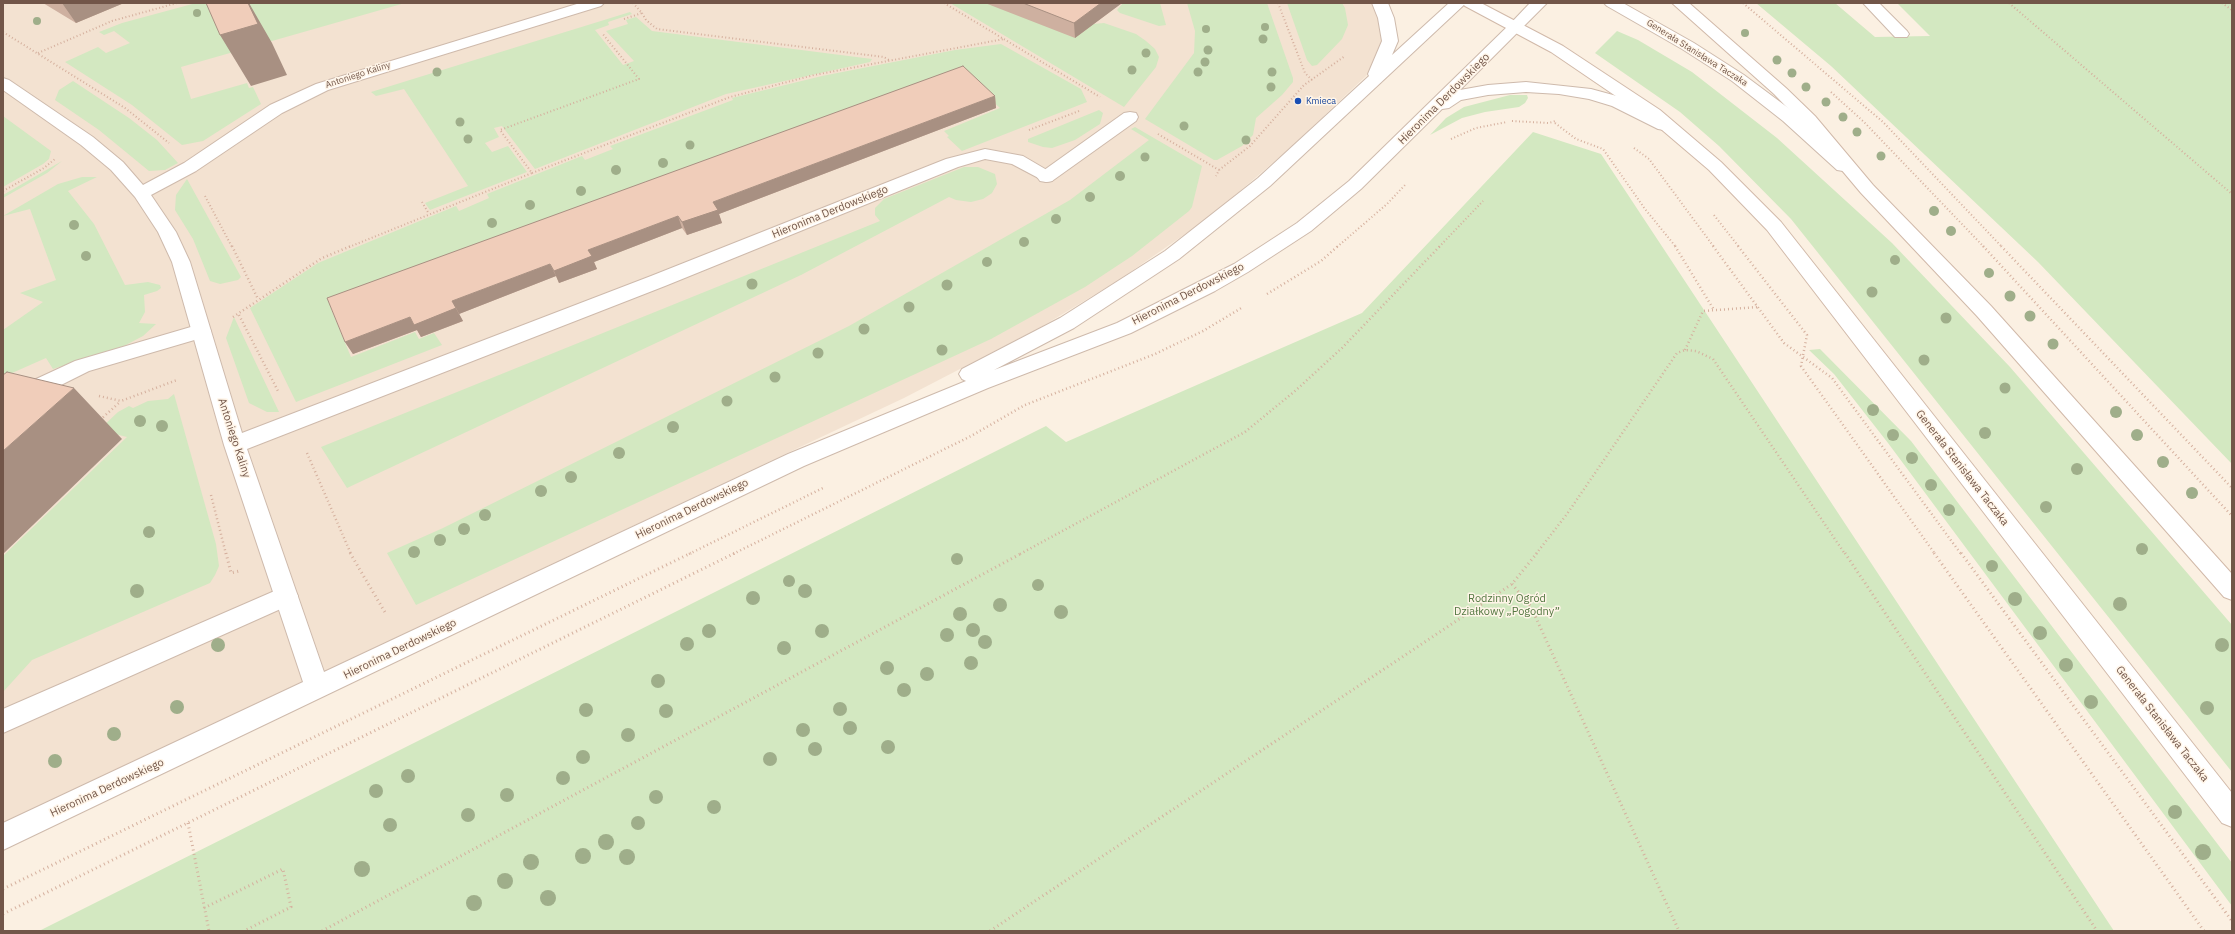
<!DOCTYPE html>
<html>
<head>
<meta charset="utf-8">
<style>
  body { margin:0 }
  #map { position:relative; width:2235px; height:934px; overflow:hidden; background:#fbf0e2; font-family:"IBM Plex Sans",sans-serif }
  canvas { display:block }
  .frame { position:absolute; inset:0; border:4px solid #725649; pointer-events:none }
</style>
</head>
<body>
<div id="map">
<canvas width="2235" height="934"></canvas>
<div class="frame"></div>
</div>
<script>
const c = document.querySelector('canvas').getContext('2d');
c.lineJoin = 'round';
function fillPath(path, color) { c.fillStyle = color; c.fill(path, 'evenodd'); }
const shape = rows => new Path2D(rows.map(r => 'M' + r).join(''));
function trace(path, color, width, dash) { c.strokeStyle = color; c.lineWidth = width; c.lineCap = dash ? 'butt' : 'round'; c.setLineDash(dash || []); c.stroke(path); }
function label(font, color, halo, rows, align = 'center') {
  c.font = font + ' "IBM Plex Sans",sans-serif'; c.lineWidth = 3; c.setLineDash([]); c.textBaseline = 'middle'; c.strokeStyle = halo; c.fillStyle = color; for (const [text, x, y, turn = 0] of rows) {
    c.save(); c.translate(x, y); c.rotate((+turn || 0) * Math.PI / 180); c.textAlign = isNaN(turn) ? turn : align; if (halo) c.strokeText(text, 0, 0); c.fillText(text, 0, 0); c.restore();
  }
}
fillPath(shape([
  [3,3,1373,3,1382,31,1383,48,1366,76,1290,148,1211,216,1119,280,1041,327,904,398,3,823]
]), '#f3e2d1');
fillPath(shape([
  [196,3,405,3,181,67,191,99,247,83,249,88,253,87,261,104,203,141,182,145,132,105,65,62,98,47,106,53,130,43,114,31,104,35,99,32,122,23],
  [950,3,985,3,1093,24,1104,23,1136,34,1146,41,1155,49,1159,57,1156,67,1124,107],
  [1123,3,1160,3,1166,25,1159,26,1120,13,1117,10],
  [1187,3,1267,3,1293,78,1293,82,1282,95,1256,118,1253,135,1242,146,1217,160,1214,160,1145,119,1194,53,1195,31],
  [1287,3,1342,3,1345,8,1348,25,1342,39,1317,65,1312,66,1307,60],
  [1756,3,1835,3,1875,37,1930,36,1897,3,2232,3,2232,464,2038,262,1831,66],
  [630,12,632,14,608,22,609,25,595,30,623,65,634,61,606,31,628,24,626,20,636,17,652,31,872,59,870,62,726,94,535,169,502,126,494,128,499,137,485,143,492,152,508,146,527,172,430,210,425,203,468,186,404,89,376,96,371,92],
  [1617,31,1638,40,1692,72,1777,138,1892,243,2010,367,2232,625,2232,772,1791,219,1719,146,1680,112,1595,53],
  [1001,44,1081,89,1087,102,962,151,947,137,949,136,944,131,1000,108,965,76,331,309,351,357,415,332,419,339,434,333,442,345,296,402,250,308,318,263,456,206,459,211,489,198,487,194,582,156,585,160,613,149,610,146,733,100,732,98,822,76,955,50],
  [73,81,129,118,157,140,178,163,165,170,149,171,99,130,55,100,59,90],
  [1510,95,1527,95,1528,98,1525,103,1519,107,1485,112,1462,118,1430,135,1446,118,1464,107],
  [1099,110,1103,113,1100,124,1075,140,1052,148,1043,147,1028,142,1028,139],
  [3,116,51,151,49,159,43,164,3,187],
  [1135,127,1202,166,1192,207,1189,211,1132,256,1085,287,991,339,416,605,387,553,443,528,849,326,1070,200,1149,140,1131,129],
  [1533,132,1601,154,2114,931,39,931,1046,426,1066,442,1362,313],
  [62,161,47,173,3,198,3,195],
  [964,167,978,167,995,174,997,184,992,193,983,199,971,202,956,200,949,197,801,275,347,488,321,447,880,221,875,215,875,208,884,199],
  [82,177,97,177,68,191,94,224,125,285,148,282,160,285,161,288,157,291,144,295,145,312,139,323,156,324,143,336,124,346,53,369,46,358,3,377,3,330,43,302,20,293,56,280,30,209,3,216,58,184],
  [187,179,241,277,238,280,220,284,210,281,193,239,175,210,176,195],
  [234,317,279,412,267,412,249,403,226,338],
  [1820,349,1911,441,2232,863,2232,906,1888,443,1834,374,1809,350],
  [174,394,216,544,219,566,215,575,210,583,32,660,3,692,3,556,127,437,99,430,118,412,129,406,133,408,148,401,168,399]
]), '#d3e8c1');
const service = shape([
  [1863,3,1879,3,1907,31,1909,34,1907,37,1895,37,1863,3],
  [1130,112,1136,113,1138,117,1136,121,1052,181,1046,182,1040,181,1037,177,1040,173,1124,113,1130,112],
  [201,324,208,326,211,331,208,336,89,371,3,414,3,396,21,386,75,361,201,324],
  [286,586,294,589,298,596,294,603,3,733,3,709,286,586]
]);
const minor = shape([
  [580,3,604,3,601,6,328,90,282,113,196,171,151,195,176,232,190,262,242,433,651,276,946,159,985,149,1023,156,1052,173,1055,177,1052,181,1046,182,1012,164,985,159,958,167,665,286,247,449,324,672,788,454,966,381,962,379,959,374,962,369,1060,318,1165,251,1258,178,1369,76,1368,74,1382,41,1378,18,1372,3,1388,3,1394,18,1398,41,1392,55,1449,3,1466,3,1270,186,1179,259,1074,328,994,370,1117,323,1234,264,1297,223,1349,181,1511,23,1516,21,1521,23,1524,26,1460,90,1488,85,1526,82,1591,89,1624,98,1670,121,1672,125,1670,129,1664,130,1658,129,1612,106,1589,99,1559,94,1526,92,1488,95,1461,100,1449,108,1442,109,1361,189,1311,231,1248,272,1215,291,1131,333,988,388,804,466,3,850,3,823,303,682,224,445,172,262,158,232,135,197,111,170,81,145,3,90,3,78,9,80,93,137,123,162,143,185,184,163,270,105,316,84,580,3]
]);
const tertiary = shape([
  [1530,3,1547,3,1521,29,1511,29,1508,26,1511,23,1530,3],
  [1604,3,1623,3,1694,43,1744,75,1795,113,1852,166,1849,170,1843,171,1837,170,1783,121,1732,81,1682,49,1607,6,1604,3]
]);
const secondary = shape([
  [1462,3,1481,3,1563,46,1660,110,1721,162,1781,222,2232,793,2232,827,2222,823,1767,230,1709,170,1648,118,1551,52,1465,6,1462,3],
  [1672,3,1689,3,1786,88,1815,116,1873,185,1991,306,2232,574,2232,600,2224,597,1977,316,1861,193,1803,124,1774,94,1672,3]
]);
trace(service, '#cebaac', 2);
trace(minor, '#cebaac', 2);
trace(tertiary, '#cebaac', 2);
trace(secondary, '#d1b9a9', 2);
trace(shape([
  [944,3,1100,97],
  [1278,3,1305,73,1312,80],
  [1743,3,1883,122,2002,247],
  [2009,3,2232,194],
  [2222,3,2232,10],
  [642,13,646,20,657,29,884,57,889,60],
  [624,19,642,13,633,3],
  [3,32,125,108,169,143],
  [38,53,112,21,177,3],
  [1831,92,1864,122,1984,247],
  [1512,121,1548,123,1556,121],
  [1555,123,1576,139,1603,149,1645,209,1676,247],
  [1029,130,1079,111],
  [1158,134,1219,170,1216,176],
  [1451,139,1476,128,1507,122],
  [1634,148,1649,159,1714,247],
  [1219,170,1250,146,1304,85,1345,56],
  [532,173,730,97,814,75,1004,39],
  [3,191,44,168,55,159],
  [205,196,232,247],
  [422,202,429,214],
  [1714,215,1739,247],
  [349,247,532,173,500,130,639,79,602,33],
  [1337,247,1387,204,1405,185],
  [1439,247,1483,201]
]), '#d5b09e', 2, [1, 2.5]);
trace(shape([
  [232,246,258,299],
  [1675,246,1714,310],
  [1713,246,1784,343,1832,378,1961,554],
  [1738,246,1807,335,1801,366,1935,554],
  [1983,246,2232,516],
  [2001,246,2232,488],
  [1267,294,1321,261,1338,246],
  [239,315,278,391],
  [233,317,322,258,351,246],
  [1685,350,1703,311,1758,307],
  [99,396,121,401,177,380],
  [100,420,120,402],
  [307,453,351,554],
  [211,495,226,554],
  [689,554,825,487],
  [733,554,971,436,1025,405,1155,354,1203,331,1243,307],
  [1020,554,1245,432,1295,391,1342,348,1440,246],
  [1536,554,1567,514,1677,353,1685,350,1696,351,1713,359,1845,554]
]), '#d5b09e', 2.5, [1, 3]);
trace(shape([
  [226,553,231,573,239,571],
  [350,553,386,614],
  [1845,553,2097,931],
  [1934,553,2204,931],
  [1961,553,2232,921],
  [1512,584,1531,607,1679,931],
  [188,823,209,931],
  [3,889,691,553],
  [204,908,283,869,291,907,244,931],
  [3,914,735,553],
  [322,931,1022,553],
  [990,931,1512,584,1537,553]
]), '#d5b09e', 3, [1, 3.5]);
fillPath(service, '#fff');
fillPath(minor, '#fff');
fillPath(tertiary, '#fff');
fillPath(secondary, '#fff');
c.fillStyle = '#9fae8a';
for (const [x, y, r] of [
  [197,13,4],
  [37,21,4],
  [1265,27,4],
  [1206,29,4],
  [1745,33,4],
  [1263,39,4.5],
  [1208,50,4.5],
  [1146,53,4.5],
  [1777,60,4.5],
  [1205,62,4.5],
  [1132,70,4.5],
  [437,72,4.5],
  [1198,72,4.5],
  [1272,72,4.5],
  [1792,73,4.5],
  [1271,87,4.5],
  [1806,87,4.5],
  [1826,102,4.5],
  [1843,117,4.5],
  [460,122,4.5],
  [1184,126,4.5],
  [1857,132,4.5],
  [468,139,4.5],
  [1246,140,4.5],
  [690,145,4.5],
  [1881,156,4.5],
  [1145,157,4.5],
  [663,163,5],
  [616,170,5],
  [1120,176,5],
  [581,191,5],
  [1090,197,5],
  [530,205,5],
  [1934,211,5],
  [1056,219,5],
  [492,223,5],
  [74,225,5],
  [1951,231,5],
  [1024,242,5],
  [86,256,5],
  [1895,260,5],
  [987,262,5],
  [1989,273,5],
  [752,284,5.5],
  [947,285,5.5],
  [1872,292,5.5],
  [2010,296,5.5],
  [909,307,5.5],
  [2030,316,5.5],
  [1946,318,5.5],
  [864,329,5.5],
  [2053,344,5.5],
  [942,350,5.5],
  [818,353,5.5],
  [1924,360,5.5],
  [775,377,5.5],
  [2005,388,5.5],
  [727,401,5.5],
  [1873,410,6],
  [2116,412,6],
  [140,421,6],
  [162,426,6],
  [673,427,6],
  [1985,433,6],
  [1893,435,6],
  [2137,435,6],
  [619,453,6],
  [1912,458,6],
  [2163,462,6],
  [2077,469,6],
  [571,477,6],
  [1931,485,6],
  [541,491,6],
  [2192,493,6],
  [2046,507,6],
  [1949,510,6],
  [485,515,6],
  [464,529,6],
  [149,532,6],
  [440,540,6],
  [2142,549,6],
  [414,552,6],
  [957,559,6],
  [1992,566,6],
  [789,581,6],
  [1038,585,6],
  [137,591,7],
  [805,591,7],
  [753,598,7],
  [2015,599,7],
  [2120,604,7],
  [1000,605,7],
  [1061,612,7],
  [960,614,7],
  [973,630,7],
  [709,631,7],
  [822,631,7],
  [2040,633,7],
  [947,635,7],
  [985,642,7],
  [687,644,7],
  [218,645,7],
  [2222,645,7],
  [784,648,7],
  [971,663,7],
  [2066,665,7],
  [887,668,7],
  [927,674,7],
  [658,681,7],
  [904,690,7],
  [2091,702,7],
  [177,707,7],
  [2207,708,7],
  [840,709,7],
  [586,710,7],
  [666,711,7],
  [850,728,7],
  [803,730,7],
  [114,734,7],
  [628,735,7],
  [888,747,7],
  [815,749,7],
  [583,757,7],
  [770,759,7],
  [55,761,7],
  [408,776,7],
  [563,778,7],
  [376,791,7],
  [507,795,7],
  [656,797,7],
  [714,807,7],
  [2175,812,7],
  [468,815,7],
  [638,823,7],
  [390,825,7],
  [606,842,8],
  [2203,852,8],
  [583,856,8],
  [627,857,8],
  [531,862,8],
  [362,869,8],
  [505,881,8],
  [548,898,8],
  [474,903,8]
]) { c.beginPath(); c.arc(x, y, r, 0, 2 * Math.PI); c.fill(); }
fillPath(shape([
  [43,3,124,3,76,23],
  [985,3,1122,3,1075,38],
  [995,96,996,108,719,214,722,223,687,235,682,228,594,262,597,269,559,283,556,276,459,314,463,321,421,337,417,330,353,354,345,342]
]), '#ceb0a0');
fillPath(shape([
  [62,3,124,3,76,23],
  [248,3,249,3,272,43,287,75,251,86,220,35],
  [1101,3,1122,3,1075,38,1074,23],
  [995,96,996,108,719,214,722,223,687,235,682,222,713,202],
  [678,216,682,228,594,262,597,269,559,283,554,271,588,250],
  [550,264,556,276,459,314,452,301],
  [456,308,463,321,421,337,417,330,353,354,345,342,410,317],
  [74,388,122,439,3,554,3,451]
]), '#a89082');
const building = shape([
  [206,3,248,3,258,24,220,35,206,3],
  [1023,3,1101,3,1074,23,1023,3],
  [963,66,995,96,713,202,718,210,682,222,678,216,588,250,592,256,554,271,550,264,452,301,456,308,414,325,410,317,345,342,327,298,963,66],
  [7,372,74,388,3,451,3,375,7,372]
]);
fillPath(building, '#f0cdba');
trace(building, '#a89082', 1);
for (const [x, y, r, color] of [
  [1298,101,4,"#1a4fb4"]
]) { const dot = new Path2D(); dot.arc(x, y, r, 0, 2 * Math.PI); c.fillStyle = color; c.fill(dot); trace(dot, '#fff5e8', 1.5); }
label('9px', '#725649', '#fff5e8', [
  ["Generała Stanisława Taczaka",1697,53,32],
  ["Antoniego Kaliny",358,75,-18]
]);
label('9px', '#164399', '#fff5e8', [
  ["Kmieca",1306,101]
], 'left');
label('11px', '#725649', '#fff5e8', [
  ["Hieronima Derdowskiego",1444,99,-45],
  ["Hieronima Derdowskiego",830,212,-22],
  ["Hieronima Derdowskiego",1188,294,-27],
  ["Antoniego Kaliny",234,438,72],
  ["Generała Stanisława Taczaka",1962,468,52],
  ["Hieronima Derdowskiego",692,509,-26],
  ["Hieronima Derdowskiego",400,649,-26],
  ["Generała Stanisława Taczaka",2162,724,52],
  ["Hieronima Derdowskiego",107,788,-25]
]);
label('11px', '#547842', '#fff5e8', [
  ["Rodzinny Ogród",1507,599],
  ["Działkowy „Pogodny”",1507,612]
]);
</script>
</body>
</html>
